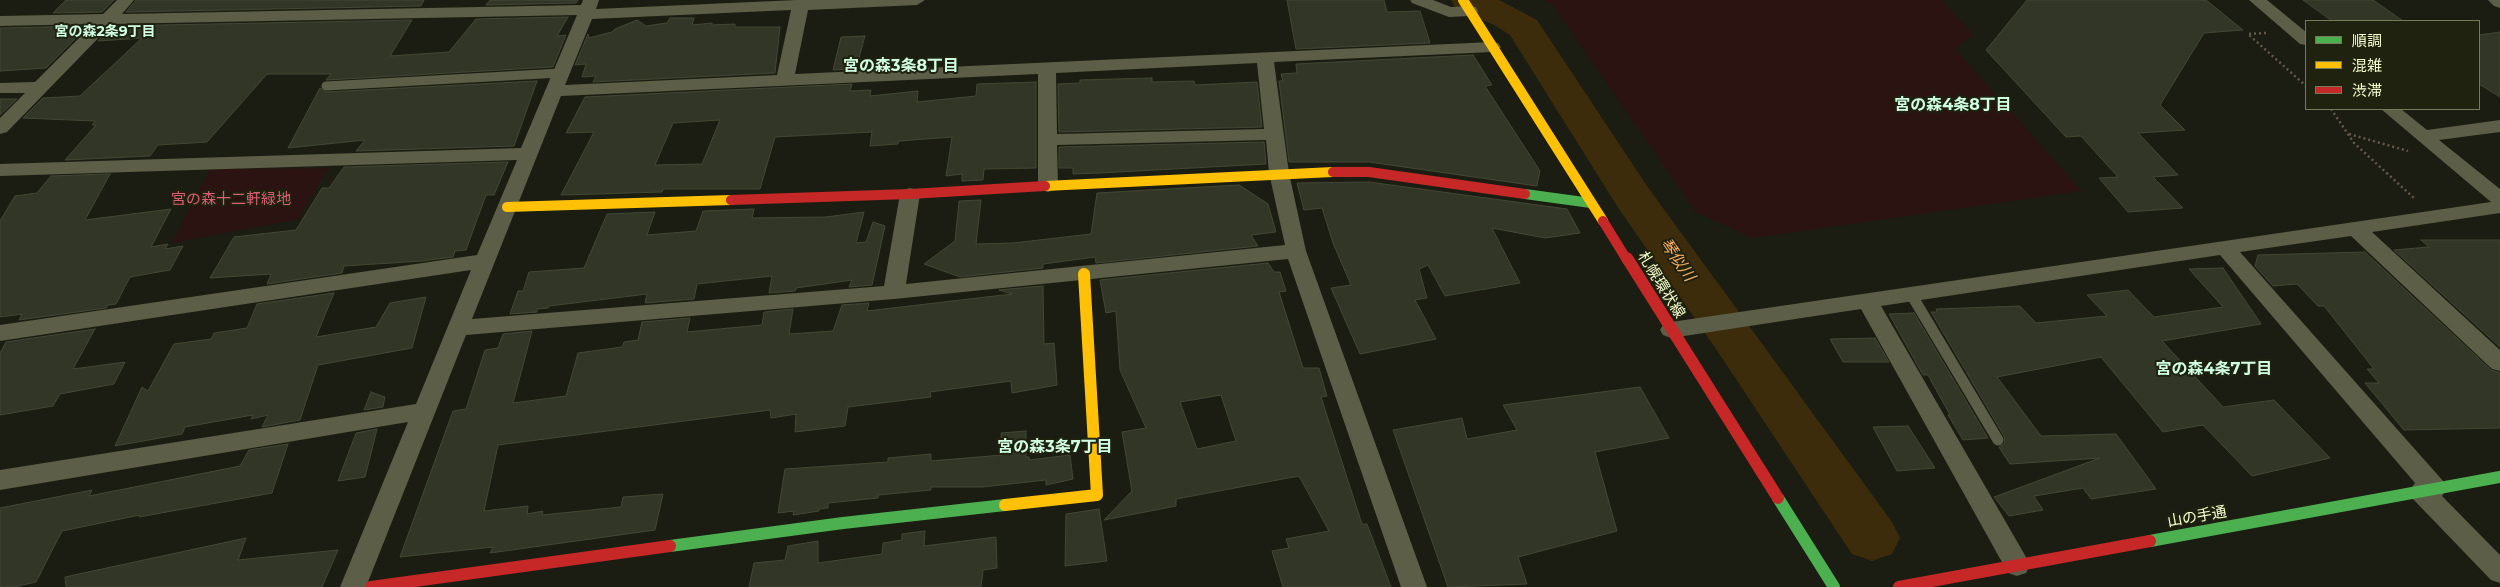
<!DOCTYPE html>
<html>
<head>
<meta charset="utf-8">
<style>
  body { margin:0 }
  #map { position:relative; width:2500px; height:587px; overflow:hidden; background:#1b1d12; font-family:Montserrat,"Noto Sans JP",sans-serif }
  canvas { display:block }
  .legend { position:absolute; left:2305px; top:20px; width:175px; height:90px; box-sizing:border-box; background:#1e220e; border:1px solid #757a5b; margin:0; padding:6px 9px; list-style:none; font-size:15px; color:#f7ffcf }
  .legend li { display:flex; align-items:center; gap:10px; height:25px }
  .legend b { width:25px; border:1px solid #757a5b }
</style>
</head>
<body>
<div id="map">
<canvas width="2500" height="587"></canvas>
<ul class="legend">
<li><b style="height:6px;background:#4caf50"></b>順調</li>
<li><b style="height:6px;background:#ffc107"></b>混雑</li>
<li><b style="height:6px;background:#c62828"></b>渋滞</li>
</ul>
</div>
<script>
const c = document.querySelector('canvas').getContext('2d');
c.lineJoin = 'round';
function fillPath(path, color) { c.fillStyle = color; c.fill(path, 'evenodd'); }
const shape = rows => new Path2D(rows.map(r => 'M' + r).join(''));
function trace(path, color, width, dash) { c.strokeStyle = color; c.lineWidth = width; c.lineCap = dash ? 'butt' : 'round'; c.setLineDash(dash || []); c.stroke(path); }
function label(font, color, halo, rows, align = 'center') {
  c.font = font + ' Montserrat,"Noto Sans JP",sans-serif'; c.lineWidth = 4; c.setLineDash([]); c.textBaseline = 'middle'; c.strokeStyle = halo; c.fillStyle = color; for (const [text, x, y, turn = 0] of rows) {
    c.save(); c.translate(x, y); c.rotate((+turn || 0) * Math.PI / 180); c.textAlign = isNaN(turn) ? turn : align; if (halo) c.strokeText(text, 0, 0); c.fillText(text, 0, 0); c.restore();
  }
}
fillPath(shape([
  [1544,0,1942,0,1973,35,1955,49,2082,191,1753,238,1696,212,1551,3],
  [328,168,299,219,172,243,210,169]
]), '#2a1311');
fillPath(shape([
  [1451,0,1499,0,1537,20,1647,186,1892,522,1900,538,1892,554,1872,561,1852,554,1714,346,1617,206,1510,35,1494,25,1456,8,1451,0]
]), '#3c2c0b');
const building = shape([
  [66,0,114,0,102,12,53,13,66,0],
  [136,0,424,0,421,6,126,12,136,0],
  [490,0,578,0,576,3,486,5,490,0],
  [1287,0,1384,0,1387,12,1420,11,1430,43,1296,49,1287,0],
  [2027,0,2206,0,2243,30,2204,33,2160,105,2185,130,2138,133,2178,175,2153,177,2183,208,2128,212,2099,178,2118,177,2081,136,2066,137,1986,50,2027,0],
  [2303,0,2373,0,2403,21,2332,21,2303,0],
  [568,17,557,36,566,35,553,67,326,80,331,74,267,74,207,142,158,145,150,156,65,160,96,125,92,125,95,121,23,118,43,98,80,96,142,38,98,41,113,26,412,20,390,56,449,52,476,19,568,17],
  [670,18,694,18,692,25,712,23,712,25,735,24,735,27,780,27,775,73,593,82,596,76,582,77,586,64,575,65,588,34,589,38,612,32,615,29,637,20,646,26,667,23,670,18],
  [88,26,46,68,0,71,0,28,88,26],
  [2500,32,2500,97,2479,84,2479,35,2500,32],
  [865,36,856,69,833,70,841,37,865,36],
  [1473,55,1492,85,1485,86,1540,171,1537,186,1369,162,1289,162,1279,81,1283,81,1281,74,1297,73,1296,64,1473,55],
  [1152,78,1152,82,1194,81,1195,85,1257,82,1262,127,1059,132,1058,84,1080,83,1080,80,1152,78],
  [537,81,514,146,356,151,365,140,288,148,320,88,326,92,537,81],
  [1036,82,1036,168,984,169,983,180,962,181,962,174,946,176,952,137,899,141,898,144,870,146,872,132,775,137,760,189,663,189,662,192,561,195,594,132,566,133,585,97,852,84,850,91,871,90,870,96,918,91,917,102,976,96,977,84,1036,82],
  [720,120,702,164,655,165,673,123,720,120],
  [0,99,17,99,0,115,0,99],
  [1264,142,1266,164,1100,173,1073,174,1073,168,1059,168,1059,147,1264,142],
  [508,162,494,195,486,195,466,250,455,251,453,257,422,261,344,266,342,273,267,284,271,274,210,278,234,237,296,230,322,188,329,188,344,167,508,162],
  [110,174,85,220,171,209,151,247,168,244,165,249,183,246,170,270,130,277,116,304,108,305,106,308,19,320,22,314,0,317,0,221,15,196,37,193,51,176,110,174],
  [1369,182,1567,209,1580,233,1545,238,1492,228,1520,283,1445,296,1428,265,1419,269,1427,298,1415,300,1436,339,1360,354,1331,288,1351,285,1333,243,1322,208,1304,210,1297,183,1369,182],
  [1239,185,1268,204,1276,232,1251,235,1258,246,1096,263,1095,257,1043,264,1043,268,960,277,924,264,955,241,959,201,981,200,976,244,1013,243,1091,234,1097,193,1239,185],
  [754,209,752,218,826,217,864,212,856,243,866,242,873,222,885,226,872,285,849,287,852,280,796,288,795,291,769,293,772,276,697,284,694,299,645,303,647,294,549,306,548,308,537,309,537,312,510,314,518,291,523,291,529,272,584,268,607,214,655,212,647,235,696,231,703,211,754,209],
  [2421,240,2500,240,2500,347,2394,250,2429,247,2421,240],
  [2365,252,2491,370,2500,373,2500,428,2404,430,2365,383,2379,383,2367,369,2374,369,2324,306,2318,306,2297,284,2273,286,2255,266,2258,255,2365,252],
  [1268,263,1274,272,1280,272,1286,291,1279,292,1303,368,1319,368,1327,396,1321,397,1362,524,1367,524,1391,587,1283,587,1272,551,1289,548,1286,539,1329,531,1299,476,1176,499,1176,506,1104,520,1132,491,1122,432,1146,428,1120,370,1116,311,1106,313,1100,280,1268,263],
  [1221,395,1236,441,1197,449,1180,402,1221,395],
  [2223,268,2261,324,2162,341,2223,407,2274,400,2330,458,2252,476,2203,425,2163,432,2101,357,1997,377,2041,436,2116,434,2156,489,2091,499,2083,488,2034,496,2043,510,2009,516,1994,497,2100,458,2010,464,1999,447,2005,443,2004,436,1931,312,1937,312,1936,309,2020,306,2036,323,2107,316,2087,295,2128,290,2154,317,2223,307,2189,269,2223,268],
  [1043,286,1044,344,1054,343,1057,385,1012,393,1011,381,930,392,931,397,848,407,845,426,795,432,796,414,771,418,770,410,498,445,484,511,528,506,527,514,543,511,542,515,621,507,623,497,663,494,655,530,490,553,493,547,400,557,453,411,466,409,485,350,498,348,503,334,532,331,513,403,566,396,578,353,622,347,624,342,638,340,642,322,690,318,687,332,762,325,764,312,793,309,789,334,833,331,842,305,869,303,867,311,1012,294,999,290,1043,286],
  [334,293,316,337,376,327,390,303,426,297,412,348,318,365,300,420,262,427,268,415,251,419,253,415,185,427,182,434,115,446,142,387,148,391,174,344,211,339,214,333,247,328,257,304,334,293],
  [1914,313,1988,438,1963,440,1948,415,1950,415,1928,375,1923,375,1889,314,1914,313],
  [95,329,73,369,125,362,114,384,60,394,53,406,0,415,0,353,6,342,95,329],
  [1875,338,1889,362,1843,362,1830,339,1875,338],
  [1640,387,1669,438,1595,452,1617,531,1518,557,1527,584,1448,587,1393,430,1462,418,1467,439,1517,430,1503,405,1640,387],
  [371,392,385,397,383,407,364,410,371,392],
  [1908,426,1935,468,1897,471,1873,427,1908,426],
  [377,429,365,477,338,481,356,433,377,429],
  [1026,431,1026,457,1029,457,1029,460,1070,455,1073,479,1046,485,1046,480,982,487,931,487,931,490,878,495,878,498,828,503,828,508,819,509,819,511,793,515,794,511,778,513,785,469,888,462,888,458,931,454,931,461,1002,455,1001,433,1026,431],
  [288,444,272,493,139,517,140,515,62,531,36,582,14,587,0,587,0,508,92,490,89,496,240,466,249,450,288,444],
  [1099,509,1107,561,1065,566,1066,514,1099,509],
  [925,531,924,546,996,537,997,568,983,570,981,587,749,587,754,563,785,560,788,546,818,541,818,563,882,554,883,543,902,540,902,534,925,531],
  [246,538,238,560,338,550,322,587,66,587,65,577,246,538]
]);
fillPath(building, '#323627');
trace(building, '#434834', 1);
trace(shape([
  [2266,33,2248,34,2306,86],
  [2331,109,2354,143,2415,199],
  [2349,134,2408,151]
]), '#66584a', 2.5, [2, 3]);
trace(shape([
  [326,86,561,73]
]), '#5c5e47', 9);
trace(shape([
  [1911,294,1998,440]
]), '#5c5e47', 11);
fillPath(shape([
  [117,0,134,0,122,14,581,5,583,0,599,0,596,9,797,0,925,0,917,5,808,10,795,74,1492,42,1498,43,1501,47,1498,51,1492,52,1274,62,1289,173,1306,251,1427,587,1401,587,1288,259,894,299,466,335,366,587,340,587,408,422,0,490,0,470,416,404,471,270,0,341,0,325,477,255,517,160,0,176,0,164,521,148,577,15,112,24,7,132,0,134,0,118,25,93,0,93,0,83,35,82,93,24,0,26,0,16,103,14,117,0],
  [791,10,777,75,565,85,592,19,791,10],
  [1257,63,1264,129,1057,134,1056,73,1257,63],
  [1038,74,1038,186,1041,190,1048,192,1055,190,1058,186,1057,145,1266,140,1269,173,1285,245,906,284,920,194,917,190,910,188,903,190,900,194,884,286,472,319,561,96,1038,74],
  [1410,0,1433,0,1451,7,1470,6,1476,7,1478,11,1476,15,1470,16,1449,17,1412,3,1410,0],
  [2249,0,2267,0,2306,32,2306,45,2300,44,2249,0],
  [2488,0,2500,0,2500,8,2494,6,2488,0],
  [2381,109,2401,109,2427,130,2500,120,2500,132,2439,140,2500,189,2500,213,2372,232,2500,350,2500,371,2492,369,2351,236,2240,252,2444,482,2447,489,2442,496,2500,555,2500,583,2491,580,2412,498,2409,491,2415,483,2220,255,1881,306,2026,557,2030,565,2026,573,2017,576,2008,573,1861,309,1671,338,1663,335,1660,330,1663,325,1671,322,2491,202,2381,109]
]), '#5c5e47');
trace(shape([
  [1525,194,1591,203]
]), '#4caf50', 10);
trace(shape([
  [1778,498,1834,587],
  [2150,541,2500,477],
  [670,546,843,523,1005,505]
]), '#4caf50', 12);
trace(shape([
  [1463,0,1603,221],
  [1045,186,1333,172],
  [507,207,731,200]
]), '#ffc107', 10);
trace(shape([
  [1005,505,1097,495,1084,274]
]), '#ffc107', 12);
trace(shape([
  [1333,172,1369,172,1525,194],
  [731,200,910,194,1045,186],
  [1603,221,1627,260]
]), '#c62828', 10);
trace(shape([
  [1627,258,1778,498],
  [371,587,670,546],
  [1899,587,2150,541]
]), '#c62828', 12);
label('bold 14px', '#d1ffe4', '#1e220e', [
  ["宮の森2条9丁目",105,32]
]);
label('15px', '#de5c77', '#1e220e', [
  ["宮の森十二軒緑地",231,200]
]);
label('15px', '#f7ffcf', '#1e220e', [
  ["札幌環状線",1661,285,58],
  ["山の手通",2197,517,-10]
]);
label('bold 16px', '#d1ffe4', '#1e220e', [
  ["宮の森3条8丁目",901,66],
  ["宮の森4条8丁目",1953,105],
  ["宮の森4条7丁目",2214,369],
  ["宮の森3条7丁目",1055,447]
]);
label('italic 16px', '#fdae5f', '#1e220e', [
  ["琴似川",1677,260,55]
]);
</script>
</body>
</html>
